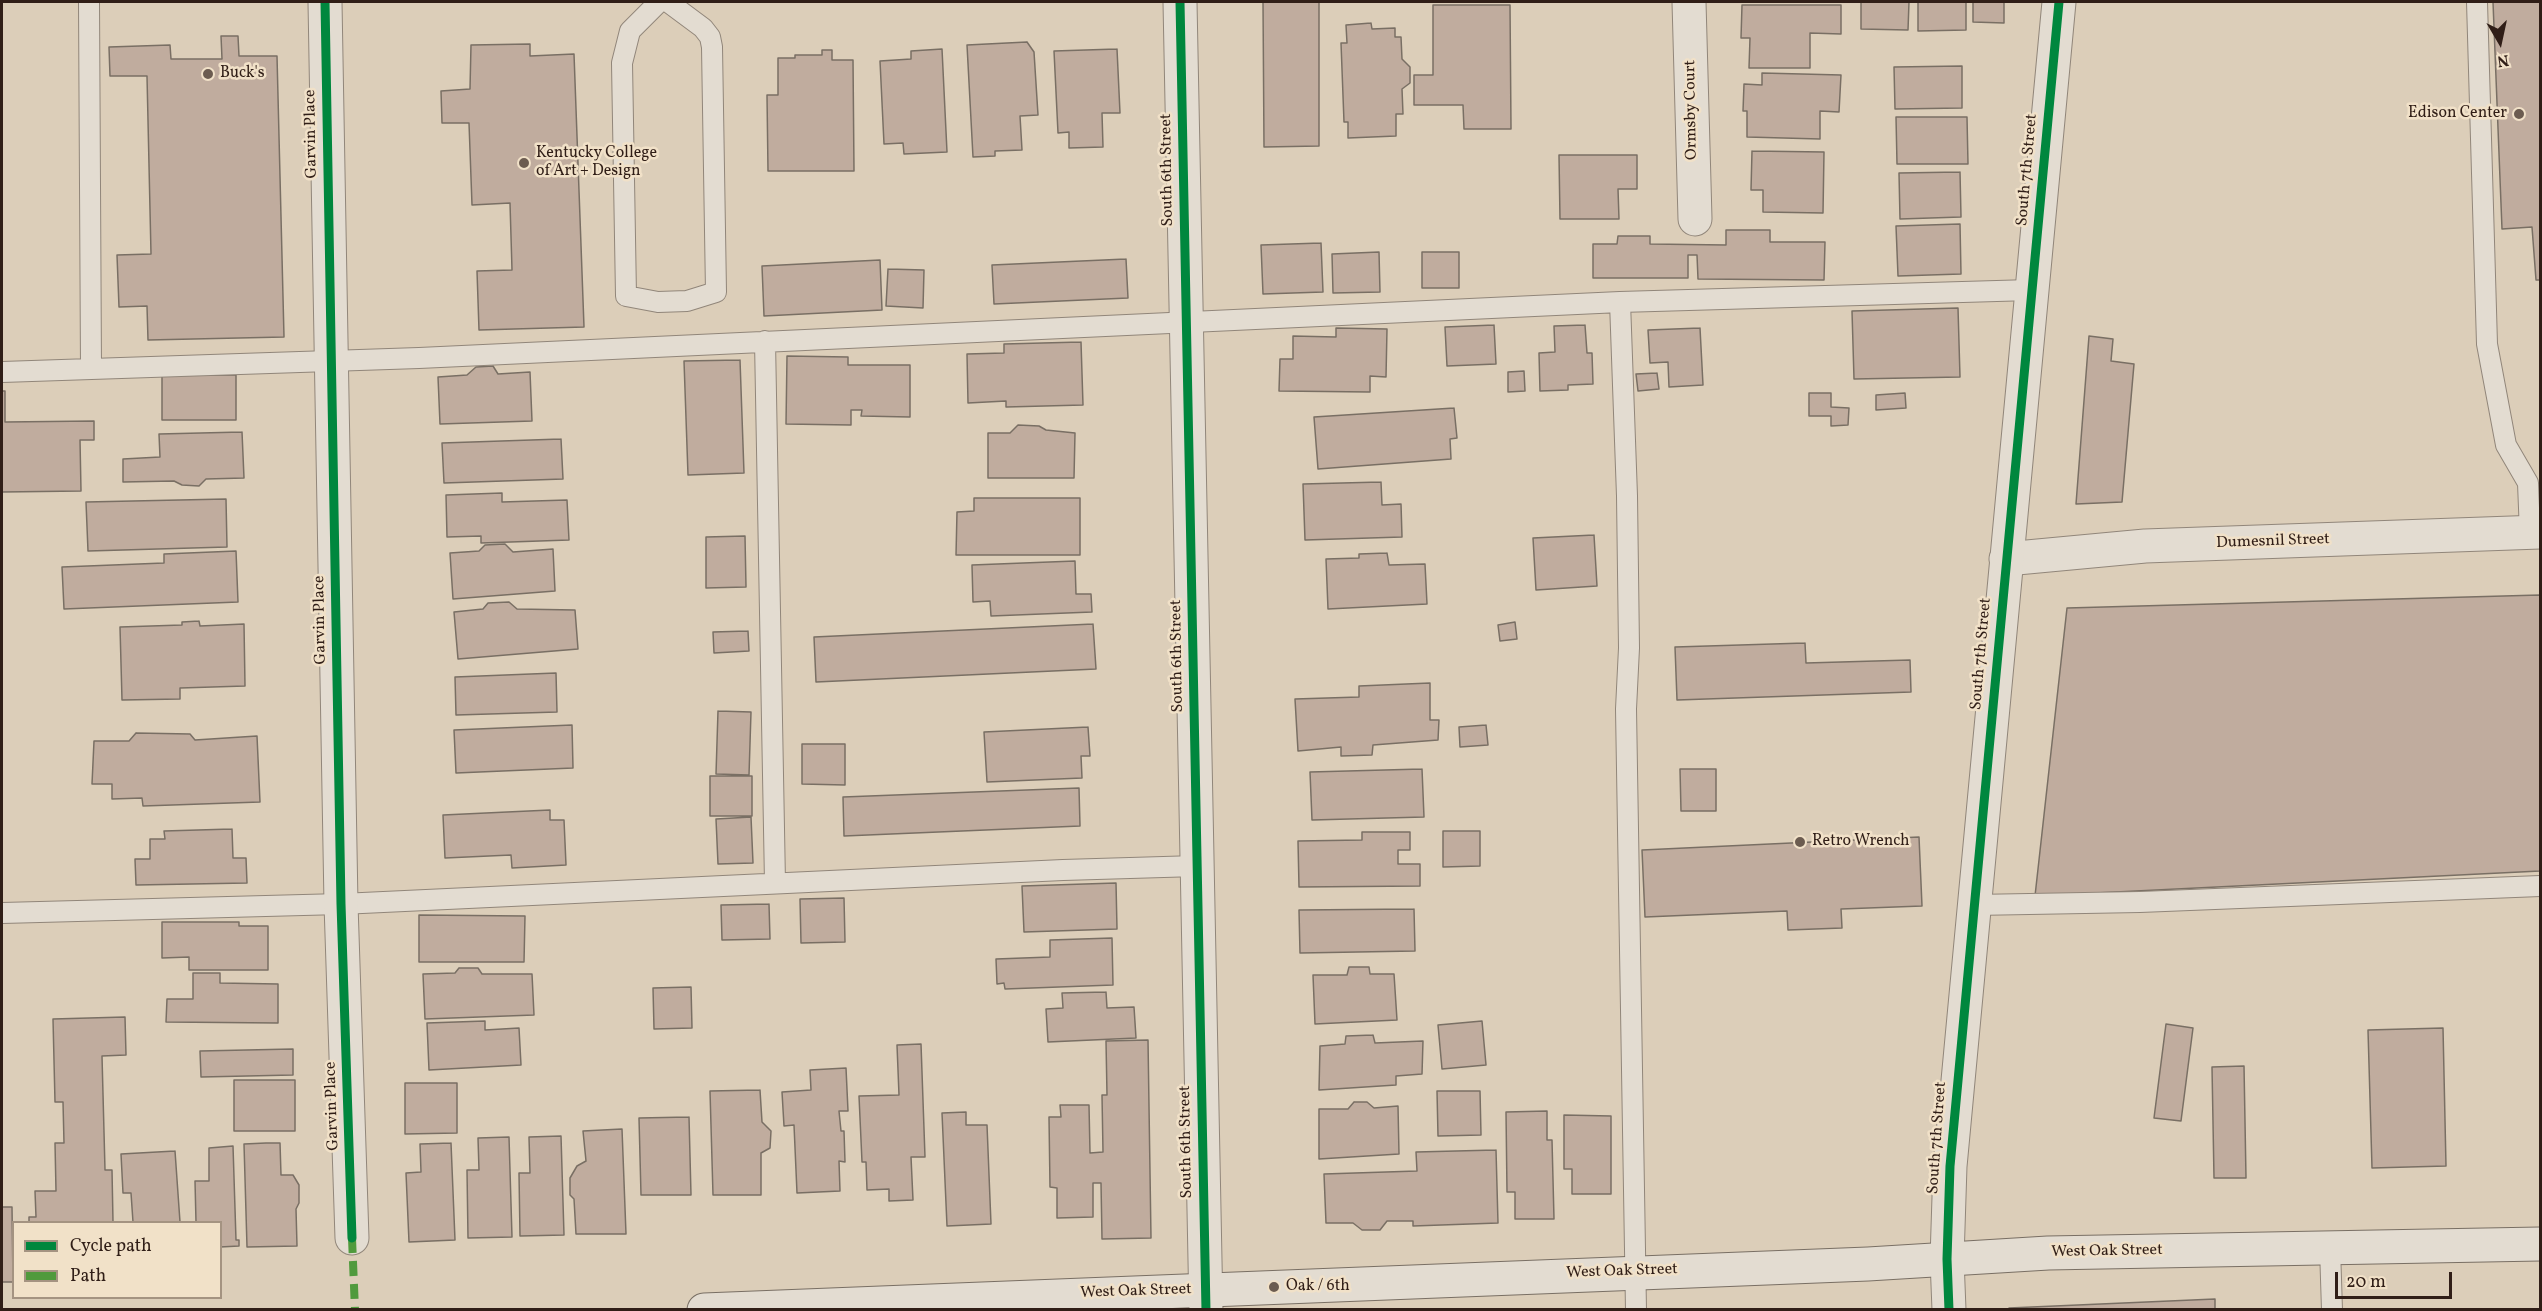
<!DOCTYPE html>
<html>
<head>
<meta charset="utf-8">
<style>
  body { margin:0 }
  #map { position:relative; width:2542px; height:1311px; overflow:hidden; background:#dcceb9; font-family:Vollkorn,serif }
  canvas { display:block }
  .frame { position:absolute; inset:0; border:3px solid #301e17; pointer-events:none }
  .legend { position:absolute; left:12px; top:1221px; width:210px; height:78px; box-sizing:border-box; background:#f1e1c8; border:2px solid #a49381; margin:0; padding:8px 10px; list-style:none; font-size:18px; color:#301e17 }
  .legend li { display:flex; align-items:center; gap:12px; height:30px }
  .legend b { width:30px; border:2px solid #a49381 }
  .north { position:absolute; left:2470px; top:12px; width:60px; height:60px; -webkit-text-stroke:4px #f1e1c8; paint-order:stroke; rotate:171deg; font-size:16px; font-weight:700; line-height:24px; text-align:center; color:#301e17 }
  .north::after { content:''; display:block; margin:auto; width:21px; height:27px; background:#301e17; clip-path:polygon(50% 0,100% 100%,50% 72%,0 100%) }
  .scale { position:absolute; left:2335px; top:1272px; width:117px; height:27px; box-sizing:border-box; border:3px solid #301e17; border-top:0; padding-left:8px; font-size:18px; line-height:21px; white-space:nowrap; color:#301e17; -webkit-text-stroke:4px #f1e1c8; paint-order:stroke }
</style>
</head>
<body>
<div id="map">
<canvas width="2542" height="1311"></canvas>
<div class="frame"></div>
<ul class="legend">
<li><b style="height:8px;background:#00873e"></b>Cycle path</li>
<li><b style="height:8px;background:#509a3d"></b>Path</li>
</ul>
<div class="north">N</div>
<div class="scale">20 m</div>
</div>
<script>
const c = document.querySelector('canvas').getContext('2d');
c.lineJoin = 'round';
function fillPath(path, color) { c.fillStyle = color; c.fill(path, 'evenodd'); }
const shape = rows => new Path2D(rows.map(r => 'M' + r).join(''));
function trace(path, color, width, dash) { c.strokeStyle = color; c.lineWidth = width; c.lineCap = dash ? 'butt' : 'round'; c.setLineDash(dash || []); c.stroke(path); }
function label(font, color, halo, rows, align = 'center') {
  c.font = font + ' Vollkorn,serif'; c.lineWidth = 5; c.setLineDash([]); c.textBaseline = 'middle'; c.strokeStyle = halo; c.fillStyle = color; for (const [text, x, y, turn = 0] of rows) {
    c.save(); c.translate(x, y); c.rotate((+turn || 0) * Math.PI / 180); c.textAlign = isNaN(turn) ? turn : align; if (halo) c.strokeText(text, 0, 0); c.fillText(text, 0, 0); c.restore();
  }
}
const building = shape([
  [1263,2,1319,2,1319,146,1264,147,1263,2],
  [1861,2,1909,2,1908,30,1861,29,1861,2],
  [1918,2,1966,2,1966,30,1918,31,1918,2],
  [1973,2,2004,2,2004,23,1973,22,1973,2],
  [2493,2,2540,2,2540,280,2536,280,2532,227,2502,229,2493,2],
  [1433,5,1510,5,1511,129,1464,129,1463,105,1414,105,1414,75,1433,75,1433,5],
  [1742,5,1841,5,1841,34,1810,33,1810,68,1749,68,1750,38,1741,38,1742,5],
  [1371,23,1372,29,1395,28,1395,37,1401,37,1402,59,1410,67,1410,83,1402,89,1403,114,1396,114,1396,136,1348,138,1348,122,1344,122,1341,43,1347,43,1346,25,1371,23],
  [221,36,238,36,239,56,277,56,284,337,148,340,147,306,119,307,117,255,151,254,147,76,110,76,109,47,170,45,171,59,222,59,221,36],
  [1027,42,1034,52,1038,115,1020,116,1022,150,995,151,995,156,973,157,967,45,1027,42],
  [530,44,530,56,574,54,584,327,479,330,477,271,512,270,510,203,472,205,469,123,442,123,441,91,470,89,471,45,530,44],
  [942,49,947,152,904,154,903,143,884,144,880,61,911,59,911,51,942,49],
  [1117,49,1120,113,1102,113,1103,147,1069,148,1069,132,1058,133,1054,51,1117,49],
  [822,50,832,50,832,60,853,60,854,171,768,171,767,95,778,95,778,58,795,58,795,55,822,55,822,50],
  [1962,66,1962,108,1895,109,1894,67,1962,66],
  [1762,73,1841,75,1839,112,1820,111,1820,139,1747,137,1747,111,1743,111,1744,84,1762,85,1762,73],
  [1896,117,1967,117,1968,164,1897,164,1896,117],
  [1752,151,1824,152,1823,213,1763,212,1763,190,1751,190,1752,151],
  [1559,155,1637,155,1637,189,1618,189,1619,219,1560,219,1559,155],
  [1960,172,1961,217,1900,219,1899,173,1960,172],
  [1960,224,1961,274,1898,276,1896,226,1960,224],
  [1726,230,1770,230,1770,242,1825,242,1824,280,1698,279,1697,255,1688,255,1688,278,1593,278,1593,244,1617,244,1618,236,1650,236,1650,244,1726,245,1726,230],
  [1321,243,1323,292,1263,294,1261,245,1321,243],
  [1379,252,1380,292,1333,293,1332,254,1379,252],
  [1422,252,1459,252,1459,288,1422,288,1422,252],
  [1126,259,1128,298,994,304,992,265,1126,259],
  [880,260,882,310,764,316,762,266,880,260],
  [888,269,924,270,923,308,886,306,888,269],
  [1958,308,1960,377,1854,379,1852,311,1958,308],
  [1494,325,1496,364,1447,366,1445,327,1494,325],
  [1585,325,1587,353,1592,353,1593,384,1568,385,1568,390,1540,391,1539,353,1555,352,1554,326,1585,325],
  [1336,328,1387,329,1386,377,1370,376,1370,392,1279,391,1280,359,1293,359,1293,336,1336,337,1336,328],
  [1700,328,1703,385,1669,387,1668,362,1650,363,1648,330,1700,328],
  [2089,336,2113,339,2111,361,2134,364,2122,502,2076,504,2089,336],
  [1081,342,1083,405,1006,407,1006,401,968,403,967,354,1004,353,1004,344,1081,342],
  [787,356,848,357,848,365,910,365,910,417,861,416,862,410,851,410,851,425,786,424,787,356],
  [740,360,744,473,688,475,684,361,740,360],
  [493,366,498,374,530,372,532,421,440,424,438,377,467,375,476,367,493,366],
  [1524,371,1525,391,1508,392,1508,372,1524,371],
  [1657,373,1659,389,1638,391,1636,374,1657,373],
  [162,375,236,375,236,420,162,420,162,375],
  [2,391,5,391,5,422,94,421,94,440,80,440,81,491,2,492,2,391],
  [1809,393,1831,393,1831,407,1849,408,1848,425,1831,426,1831,416,1809,416,1809,393],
  [1905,393,1906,408,1876,410,1876,395,1905,393],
  [1454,408,1457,438,1450,439,1451,459,1318,469,1314,417,1454,408],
  [1018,425,1039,426,1046,430,1075,433,1074,478,988,478,988,433,1010,433,1018,425],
  [242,432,244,478,206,479,199,486,182,485,174,481,123,482,123,459,160,457,159,434,242,432],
  [561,439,563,479,444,483,442,443,561,439],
  [1381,482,1382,505,1401,504,1402,537,1305,540,1303,484,1381,482],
  [502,493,502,502,567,500,569,540,481,543,481,536,447,537,446,495,502,493],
  [974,498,1080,498,1080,555,956,555,957,512,974,511,974,498],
  [226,499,227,547,88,551,86,502,226,499],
  [1594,535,1597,586,1536,590,1533,538,1594,535],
  [745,536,746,587,706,588,706,537,745,536],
  [505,544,513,552,553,549,555,591,453,599,450,553,479,551,485,545,505,544],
  [236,551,238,602,64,609,62,567,164,563,164,554,236,551],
  [1387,553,1389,565,1425,564,1427,604,1328,609,1326,559,1359,558,1359,554,1387,553],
  [1075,561,1076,594,1091,594,1092,612,991,616,990,601,973,602,972,565,1075,561],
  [2540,595,2540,871,2035,896,2067,608,2540,595],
  [509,602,517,609,575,610,578,649,458,659,454,612,483,609,488,603,509,602],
  [199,621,200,626,244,624,245,686,180,688,180,699,122,700,120,627,182,625,182,622,199,621],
  [1515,622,1517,639,1500,641,1498,625,1515,622],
  [1093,624,1096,669,816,682,814,637,1093,624],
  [748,631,749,651,714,653,713,632,748,631],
  [1805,643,1806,663,1910,660,1911,692,1677,700,1675,647,1805,643],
  [556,673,557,712,456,715,455,677,556,673],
  [1430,683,1430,720,1439,720,1438,740,1373,745,1372,755,1341,756,1341,747,1298,751,1295,699,1359,697,1359,686,1430,683],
  [718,711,751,712,749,775,716,774,718,711],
  [572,725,573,768,456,773,454,730,572,725],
  [1486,725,1488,745,1460,747,1459,727,1486,725],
  [1088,727,1090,756,1081,756,1082,778,987,782,984,732,1088,727],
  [136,733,190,734,195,740,257,736,260,802,143,806,142,798,112,799,112,784,92,784,94,741,129,741,136,733],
  [802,744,845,744,845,785,802,784,802,744],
  [1422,769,1424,817,1312,820,1310,772,1422,769],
  [1680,769,1716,769,1716,811,1681,811,1680,769],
  [710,776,752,776,752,816,710,816,710,776],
  [1079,788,1080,826,844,836,843,797,1079,788],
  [550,810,550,820,564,820,566,865,512,868,511,855,445,858,443,815,550,810],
  [751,817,753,863,718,864,716,819,751,817],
  [232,829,233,858,246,858,247,883,136,885,135,859,150,859,150,839,165,839,164,831,232,829],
  [1443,831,1480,831,1480,866,1443,867,1443,831],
  [1362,832,1410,832,1410,850,1398,850,1398,864,1420,864,1420,886,1299,887,1298,841,1362,840,1362,832],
  [1919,837,1922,906,1841,909,1842,928,1788,930,1787,911,1645,917,1642,850,1919,837],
  [1116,883,1117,929,1024,932,1022,886,1116,883],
  [844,898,845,942,801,943,800,899,844,898],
  [769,904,770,939,722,940,721,905,769,904],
  [1414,909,1415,951,1300,953,1299,910,1414,909],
  [419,915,525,916,524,962,419,962,419,915],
  [162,922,239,922,239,926,268,926,268,970,189,970,189,957,162,958,162,922],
  [1112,938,1113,985,1005,989,1004,983,997,984,996,959,1050,957,1050,940,1112,938],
  [1349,967,1369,967,1370,974,1394,974,1397,1020,1315,1024,1313,975,1347,975,1349,967],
  [459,968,478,968,482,974,532,974,534,1015,425,1019,423,974,455,973,459,968],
  [193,973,220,973,220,983,278,984,278,1023,166,1022,167,999,193,999,193,973],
  [691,987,692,1028,654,1029,653,988,691,987],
  [1106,992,1107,1008,1134,1007,1136,1038,1048,1042,1046,1009,1063,1008,1062,993,1106,992],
  [125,1017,126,1055,102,1056,105,1170,112,1170,113,1222,29,1222,29,1217,36,1217,35,1191,56,1191,55,1143,64,1143,63,1102,55,1102,53,1019,125,1017],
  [485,1021,485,1030,519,1028,521,1065,429,1070,427,1023,485,1021],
  [1482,1021,1486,1065,1442,1069,1438,1025,1482,1021],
  [2166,1024,2193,1028,2181,1121,2154,1118,2166,1024],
  [2443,1028,2446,1166,2372,1168,2368,1030,2443,1028],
  [1373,1035,1375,1043,1423,1041,1422,1074,1396,1076,1396,1085,1319,1090,1320,1046,1345,1044,1346,1036,1373,1035],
  [1148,1040,1151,1238,1102,1239,1101,1183,1093,1183,1093,1217,1057,1218,1057,1188,1050,1187,1049,1117,1061,1117,1060,1105,1089,1105,1090,1153,1103,1152,1102,1095,1107,1095,1106,1041,1148,1040],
  [921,1044,925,1157,911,1157,913,1200,889,1201,889,1189,867,1190,866,1162,862,1162,859,1096,899,1095,897,1045,921,1044],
  [293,1049,293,1075,201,1077,200,1051,293,1049],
  [2244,1066,2246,1178,2214,1178,2212,1067,2244,1066],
  [846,1068,848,1111,839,1111,841,1131,844,1131,845,1162,839,1161,840,1191,797,1193,794,1125,784,1126,782,1092,811,1090,810,1070,846,1068],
  [234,1080,295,1080,295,1131,234,1131,234,1080],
  [405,1083,457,1083,457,1133,405,1134,405,1083],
  [760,1090,762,1122,771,1131,770,1148,761,1153,761,1195,713,1195,710,1091,760,1090],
  [1437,1091,1480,1091,1481,1135,1438,1136,1437,1091],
  [1354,1102,1367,1102,1374,1108,1398,1106,1399,1154,1319,1159,1319,1109,1348,1109,1354,1102],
  [1547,1111,1547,1140,1552,1140,1554,1219,1515,1219,1515,1192,1507,1192,1506,1112,1547,1111],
  [966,1112,966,1125,987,1125,991,1224,947,1226,942,1113,966,1112],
  [1564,1115,1611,1116,1611,1194,1572,1194,1572,1169,1564,1169,1564,1115],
  [689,1117,691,1195,641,1195,639,1118,689,1117],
  [622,1129,626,1234,576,1234,574,1199,570,1195,570,1178,577,1166,586,1161,583,1131,622,1129],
  [561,1136,564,1235,520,1236,519,1173,530,1173,529,1137,561,1136],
  [509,1137,512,1237,468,1238,467,1170,479,1170,478,1138,509,1137],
  [266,1143,280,1143,281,1175,293,1175,299,1185,299,1203,296,1209,297,1246,247,1247,244,1144,266,1143],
  [451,1143,455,1240,409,1242,406,1173,421,1172,420,1144,451,1143],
  [233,1146,236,1240,239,1240,239,1246,220,1247,220,1222,196,1222,195,1181,209,1181,209,1148,233,1146],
  [1496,1150,1498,1223,1413,1226,1413,1221,1387,1221,1380,1230,1362,1230,1353,1223,1326,1223,1324,1174,1417,1171,1416,1152,1496,1150],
  [175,1151,180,1222,133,1222,131,1193,123,1193,121,1154,175,1151],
  [2,1207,12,1207,13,1282,2,1282,2,1207],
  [2215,1299,2215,1310,2009,1310,2009,1308,2215,1299]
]);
fillPath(building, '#c0ac9e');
trace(building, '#796f64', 1.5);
const service = shape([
  [89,2,91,369],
  [659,2,630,31,622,63,626,296,658,302,687,301,716,292,712,47,710,37,703,28,668,2],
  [2477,2,2487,344,2506,445,2528,483,2530,533],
  [1620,302,1627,496,1629,648,1626,709,1636,1310],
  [765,341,775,883],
  [2,372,419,358,1620,302,2031,290],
  [1974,905,2140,902,2540,886],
  [2,913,341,904,1063,870,1197,866],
  [2330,1248,2332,1310]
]);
const minor = shape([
  [325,2,341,904,352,1238],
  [1180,2,1206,1310],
  [1689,2,1695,219],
  [2006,559,2145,546,2540,532]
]);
const tertiary = shape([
  [1949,1310,1947,1259,1950,1166,2059,2]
]);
const secondary = shape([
  [704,1310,1868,1264,2048,1253,2540,1244]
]);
trace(service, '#91867a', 22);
trace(minor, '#91867a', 35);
trace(tertiary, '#91867a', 35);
trace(secondary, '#796f64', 35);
trace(service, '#e3dcd1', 20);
trace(minor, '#e3dcd1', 33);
trace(tertiary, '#e3dcd1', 33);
trace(secondary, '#e3dcd1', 33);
trace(shape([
  [352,1238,355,1310]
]), '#509a3d', 8, [15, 8]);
trace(shape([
  [325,2,341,904,352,1238],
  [1180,2,1206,1310],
  [1949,1310,1947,1259,1950,1166,2059,2]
]), '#00873e', 9);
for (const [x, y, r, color] of [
  [208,74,6,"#6c5c50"],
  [2519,114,6,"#6c5c50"],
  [524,163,6,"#6c5c50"],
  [1800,842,6,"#6c5c50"],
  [1274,1287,6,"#6c5c50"]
]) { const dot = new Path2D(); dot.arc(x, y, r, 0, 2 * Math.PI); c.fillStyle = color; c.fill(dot); trace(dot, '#f1e1c8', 2); }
label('16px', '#301e17', '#f1e1c8', [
  ["Buck's",220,74],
  ["Edison Center",2507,114,"right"],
  ["Kentucky College",536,154],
  ["of Art + Design",536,172],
  ["Retro Wrench",1812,842],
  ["Oak / 6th",1286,1287]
], 'left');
label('16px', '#301e17', '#f1e1c8', [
  ["Ormsby Court",1692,110,-91],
  ["Garvin Place",312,134,-91],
  ["South 6th Street",1168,170,-91],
  ["South 7th Street",2028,170,-85],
  ["Dumesnil Street",2273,542,-2],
  ["Garvin Place",321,620,-91],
  ["South 7th Street",1982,654,-85],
  ["South 6th Street",1178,656,-91],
  ["Garvin Place",333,1106,-92],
  ["South 7th Street",1938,1138,-86],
  ["South 6th Street",1187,1142,-91],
  ["West Oak Street",2107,1252,-1],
  ["West Oak Street",1622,1272,-2],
  ["West Oak Street",1136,1292,-2]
]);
</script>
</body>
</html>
